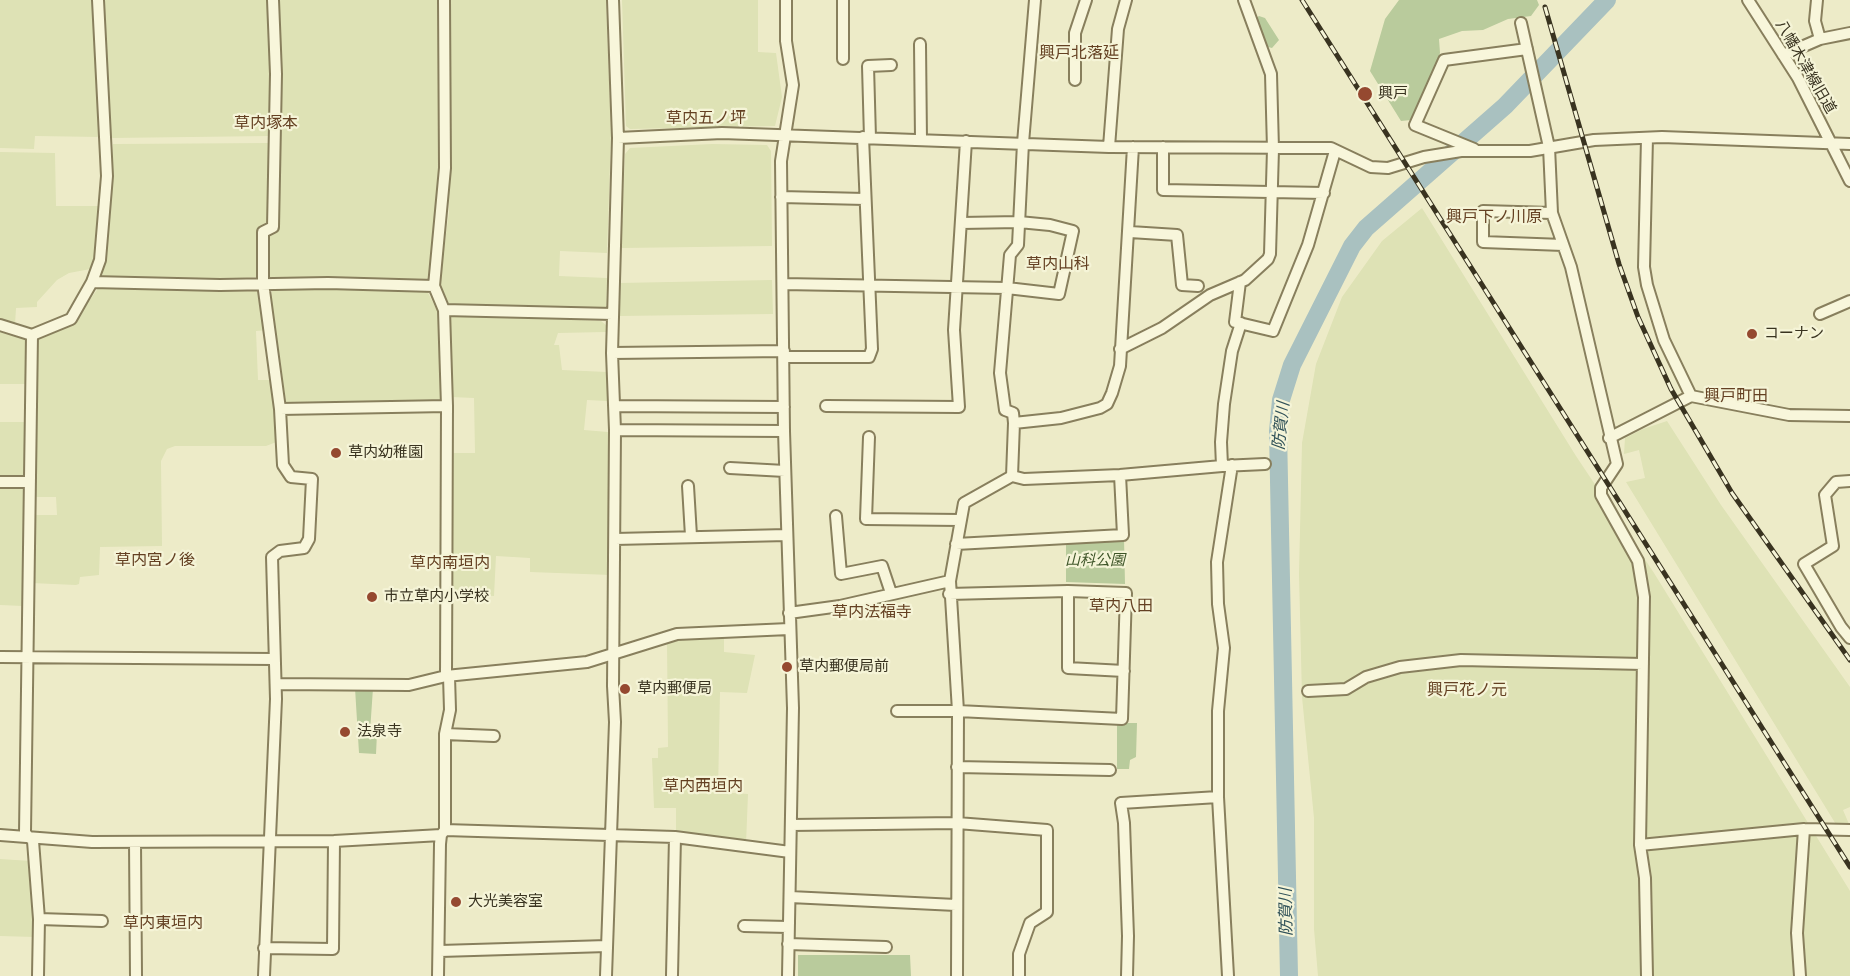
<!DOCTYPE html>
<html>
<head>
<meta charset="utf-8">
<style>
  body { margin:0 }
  canvas { display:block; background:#edebc8 }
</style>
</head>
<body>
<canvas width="1850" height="976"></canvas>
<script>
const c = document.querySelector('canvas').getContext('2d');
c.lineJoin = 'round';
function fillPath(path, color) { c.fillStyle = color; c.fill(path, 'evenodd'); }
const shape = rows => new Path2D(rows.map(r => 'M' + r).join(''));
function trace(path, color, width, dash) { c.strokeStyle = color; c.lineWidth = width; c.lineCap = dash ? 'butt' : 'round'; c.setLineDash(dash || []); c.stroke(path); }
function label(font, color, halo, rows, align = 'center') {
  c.font = font + ' "Source Serif 4","Noto Sans JP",serif'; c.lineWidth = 4.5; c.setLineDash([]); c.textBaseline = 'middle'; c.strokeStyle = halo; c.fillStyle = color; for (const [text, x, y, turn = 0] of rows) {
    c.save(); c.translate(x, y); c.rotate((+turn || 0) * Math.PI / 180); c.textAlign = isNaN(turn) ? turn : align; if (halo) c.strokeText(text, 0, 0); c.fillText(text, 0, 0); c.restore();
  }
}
fillPath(shape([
  [0,0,92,0,101,137,35,136,34,149,0,148],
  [103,0,270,0,270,136,111,138,102,44],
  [278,0,438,0,440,215,430,281,270,277,266,241,276,222],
  [449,0,606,0,611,134,607,253,560,251,559,276,607,278,606,309,604,312,444,305,439,288,449,212],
  [622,0,758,0,758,52,776,53,782,97,775,126,630,129,626,126],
  [271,143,268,220,259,229,257,277,190,281,102,277,107,248,113,144],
  [712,144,767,145,771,151,772,246,621,248,625,154,630,148],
  [0,152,55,153,56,206,100,206,96,268,69,273,57,280,37,302,37,307,16,308,15,325,0,323],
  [1422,208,1576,456,1654,573,1850,891,1850,976,1318,976,1314,929,1314,818,1302,697,1299,574,1302,443,1316,364,1342,297,1382,241],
  [772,280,773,314,618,316,619,283],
  [257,286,262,290,268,330,256,331,258,380,275,380,279,441,266,446,175,446,167,449,161,461,162,546,100,547,99,575,80,577,79,584,76,585,31,583,33,515,57,515,56,497,33,497,38,338,72,325,99,287,180,289],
  [273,286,335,286,427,291,438,312,441,401,286,402,271,298],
  [452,314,601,321,606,325,606,332,558,333,554,345,559,345,562,370,607,372,607,401,587,400,584,430,608,432,611,575,530,572,530,558,496,556,494,596,452,594,453,453,475,453,474,398,451,397,448,317],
  [0,330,27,338,29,384,0,384],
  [1667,421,1721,505,1850,687,1850,807,1843,810,1849,824,1837,826,1626,482,1645,478,1639,450,1624,454,1625,438,1643,429],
  [0,422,28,422,26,474,22,478,0,478],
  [0,485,22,485,26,489,23,606,0,605],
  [724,637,724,652,755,655,747,693,720,692,718,792,748,794,746,844,676,834,676,808,654,808,652,758,658,758,658,748,668,747,667,641],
  [0,859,31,861,35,937,0,936]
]), '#dee2b5');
fillPath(shape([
  [1399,0,1537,0,1539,5,1531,16,1508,19,1483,30,1462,31,1439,39,1440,53,1418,107,1411,120,1401,121,1370,71,1385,19],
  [1259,16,1265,18,1279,40,1272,48,1268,47,1257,23,1256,18],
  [1124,538,1125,584,1066,582,1066,540],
  [355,688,373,688,370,732,377,733,376,754,359,753],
  [1117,723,1137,723,1136,757,1130,760,1129,769,1117,769],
  [798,955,910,955,911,976,798,976]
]), '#b9cb9c');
trace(shape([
  [1289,976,1278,431,1281,400,1292,365,1352,246,1366,228,1505,106,1607,0]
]), '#a9c1c0', 18);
const minor = shape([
  [444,0,445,168,434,286,444,310,447,406,446,676],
  [786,0,786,41,793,85,781,161,784,431,793,708,788,976],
  [843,0,843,59],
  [1748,0,1798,78,1850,181],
  [1817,0,1815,21,1820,39],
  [1521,23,1549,147,1552,213,1571,267,1617,464,1601,488,1601,495,1638,561,1644,597,1640,845,1645,878,1647,976],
  [920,44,921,140],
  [1783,55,1820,39,1850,33],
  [1075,80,1075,33,1086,0],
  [618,138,722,133,1109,147,1331,148,1371,167,1388,168,1424,157,1461,151,1530,151,1594,140,1662,137,1850,144],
  [870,138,868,66,891,65],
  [1647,138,1644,267,1647,285,1664,340,1691,396,1789,415,1850,416],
  [1109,147,1118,29,1126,0],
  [1163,147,1163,190,1324,193],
  [1474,149,1415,125,1444,60,1527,49],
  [781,197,865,199],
  [1552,213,1483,211,1483,242,1563,245],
  [1130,232,1177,235,1182,285,1198,286],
  [92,282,220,285,328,283,434,286],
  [1240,282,1235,322,1273,331,1308,245,1335,151],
  [783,284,1007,288,1059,294,1073,231,1050,225,1019,222,961,223],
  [444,310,613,314],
  [1820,314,1850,301],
  [1241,323,1232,351,1224,404,1221,442,1222,466,1265,464],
  [0,325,32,335,71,319,92,282,100,260,107,176,98,0],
  [32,335,25,833,33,841,39,919,38,976],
  [1120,349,1162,328,1210,295,1245,280,1268,259,1270,254,1273,149,1271,74,1244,0],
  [612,353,784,351],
  [784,357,869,357,872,349,863,137],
  [614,406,784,407],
  [826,406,959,407,954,330,966,141],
  [280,409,447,406],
  [1014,423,1061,418,1100,408,1107,404,1112,393,1120,366,1133,147],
  [615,430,784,431],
  [869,437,866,519,960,520],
  [1609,438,1691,396],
  [730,468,785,471],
  [1012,476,1024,479,1120,475,1222,466],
  [1850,481,1836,482,1825,495,1833,546,1804,564,1841,627,1850,638],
  [0,482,30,482],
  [688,486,691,536],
  [836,516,841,574,882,566,891,593],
  [615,539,787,535],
  [956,544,1123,535,1120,475],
  [1068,591,1068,668,1124,671],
  [789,613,840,606,950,581],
  [0,657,274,659],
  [276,684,409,685,446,676,587,662,677,634,789,629],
  [1308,691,1346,689,1366,677,1400,667,1461,660,1643,664],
  [897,711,958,711,1122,719,1126,593,1068,591,949,594],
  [445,734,494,736],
  [957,767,1110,770],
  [791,825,957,823,1047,830,1047,912,1030,923,1019,954,1019,976],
  [445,830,675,837,790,852],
  [0,835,92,842,334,841,441,835],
  [135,842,136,976],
  [1640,845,1804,829,1850,830],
  [790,897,956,905],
  [39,919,102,921],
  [744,926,788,927],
  [788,944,886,947],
  [264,948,333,949,334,841],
  [440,951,607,946],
  [672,975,675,837],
  [264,976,276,699,272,557,280,551,304,548,309,539,312,479,291,477,283,465,280,409,263,283,263,232,273,227,276,74,273,0],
  [438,976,440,844,441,835,445,830,445,734,450,710,449,676],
  [606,976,615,722,613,686,615,430,612,353,618,138,613,0],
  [957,976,958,711,950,581,964,503,1012,476,1014,423,1013,413,1005,410,1000,373,1010,255,1018,245,1023,143,1035,0],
  [1127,976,1128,936,1124,823,1121,803,1218,797],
  [1228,976,1218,797,1218,711,1224,648,1218,604,1217,562,1232,465],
  [1800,976,1797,933,1804,829]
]);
trace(minor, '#887f5d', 14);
trace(minor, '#f8f6db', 10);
const rail = shape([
  [1302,0,1850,867],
  [1545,7,1619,264,1638,317,1671,389,1732,493,1850,660]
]);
trace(rail, '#393320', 5);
trace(rail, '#f5f4d7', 3, [9]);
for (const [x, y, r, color] of [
  [1365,94,8,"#954930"],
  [1752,334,6,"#954930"],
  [336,453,6,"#954930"],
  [372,597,6,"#954930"],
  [787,667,6,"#954930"],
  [625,689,6,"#954930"],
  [345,732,6,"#954930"],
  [456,902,6,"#954930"]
]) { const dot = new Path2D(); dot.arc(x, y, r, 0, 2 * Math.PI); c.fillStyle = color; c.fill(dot); trace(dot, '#f5f4d7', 2); }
label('15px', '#393320', '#f5f4d7', [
  ["八幡木津線旧道",1805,67,60]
]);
label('15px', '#393320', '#f5f4d7', [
  ["興戸",1378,94],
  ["コーナン",1764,334],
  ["草内幼稚園",348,453],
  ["市立草内小学校",384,597],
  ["草内郵便局前",799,667],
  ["草内郵便局",637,689],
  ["法泉寺",357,732],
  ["大光美容室",468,902]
], 'left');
label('italic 15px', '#3e5528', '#f5f4d7', [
  ["山科公園",1095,561]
]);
label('16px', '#644022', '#f5f4d7', [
  ["興戸北落延",1079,54],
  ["草内五ノ坪",706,119],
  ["草内塚本",266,124],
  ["興戸下ノ川原",1494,218],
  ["草内山科",1058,265],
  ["興戸町田",1736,397],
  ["草内宮ノ後",155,561],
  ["草内南垣内",450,564],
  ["草内八田",1121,607],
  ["草内法福寺",872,613],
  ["興戸花ノ元",1467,691],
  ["草内西垣内",703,787],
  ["草内東垣内",163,924]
]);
label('italic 16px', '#305158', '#f5f4d7', [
  ["防賀川",1282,426,-84],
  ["防賀川",1287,912,-91]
]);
</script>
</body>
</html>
